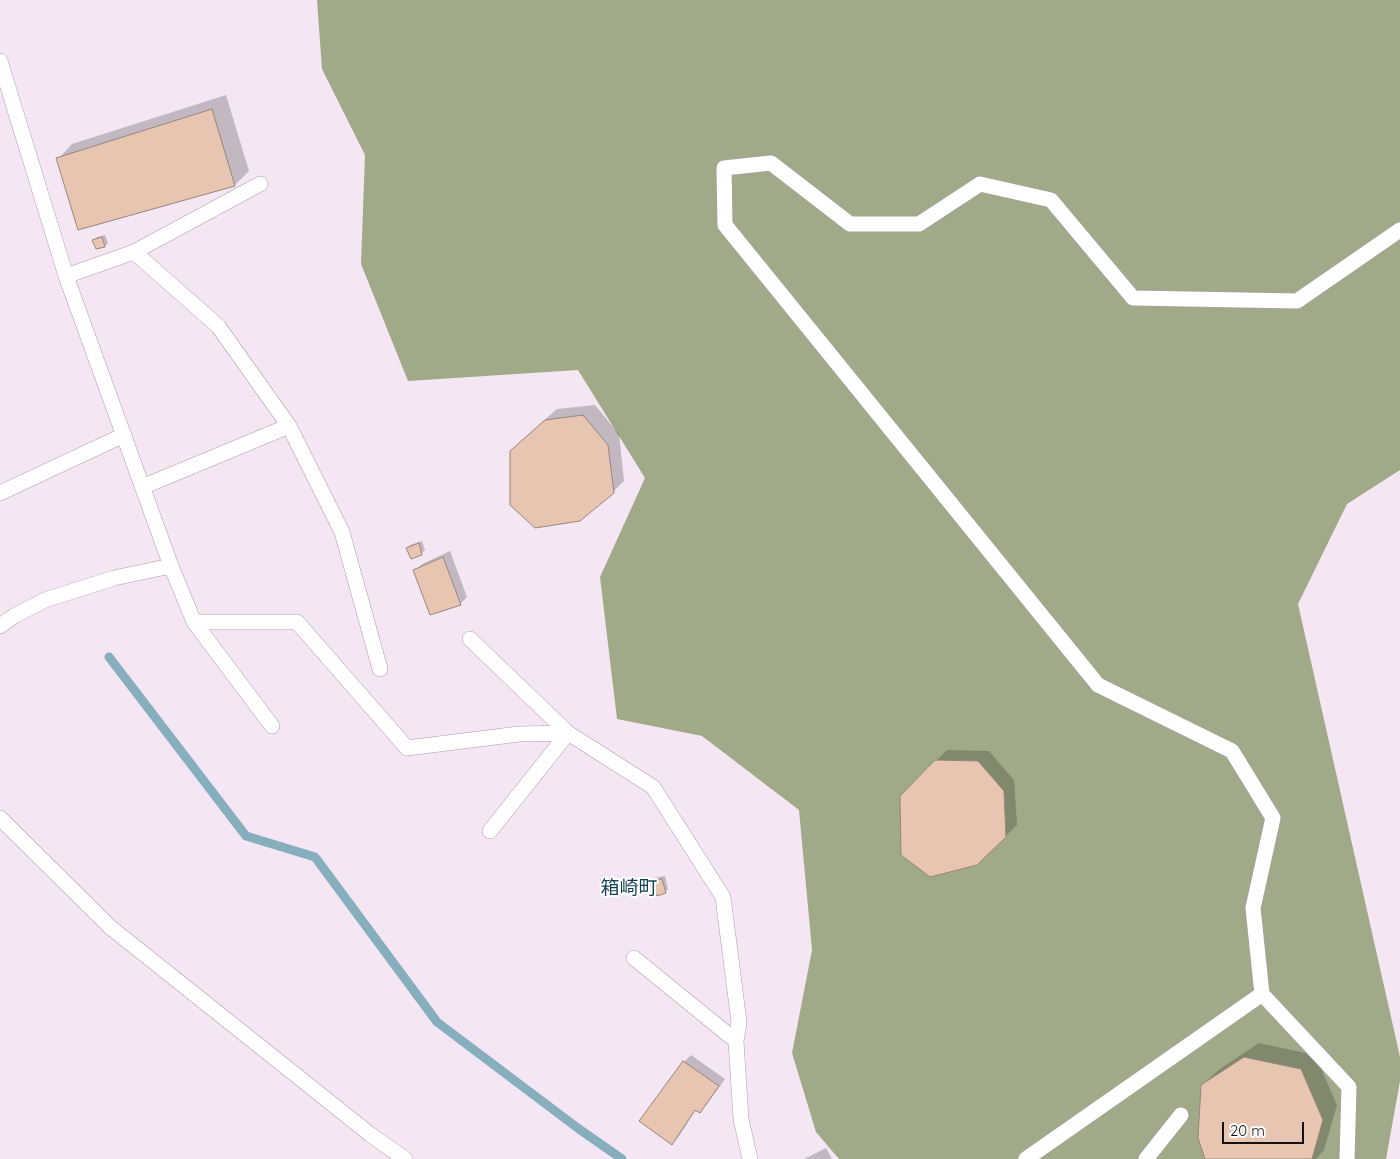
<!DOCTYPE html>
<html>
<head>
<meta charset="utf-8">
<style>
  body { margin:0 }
  #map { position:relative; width:1400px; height:1159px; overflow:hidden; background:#f4e6f3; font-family:Quicksand,sans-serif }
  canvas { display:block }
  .scale { position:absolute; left:1222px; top:1122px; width:82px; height:22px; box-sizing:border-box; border:2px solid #151014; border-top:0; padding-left:6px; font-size:15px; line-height:18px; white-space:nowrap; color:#151014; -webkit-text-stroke:4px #fff; paint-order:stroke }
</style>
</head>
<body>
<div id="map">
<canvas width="1400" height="1159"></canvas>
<div class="scale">20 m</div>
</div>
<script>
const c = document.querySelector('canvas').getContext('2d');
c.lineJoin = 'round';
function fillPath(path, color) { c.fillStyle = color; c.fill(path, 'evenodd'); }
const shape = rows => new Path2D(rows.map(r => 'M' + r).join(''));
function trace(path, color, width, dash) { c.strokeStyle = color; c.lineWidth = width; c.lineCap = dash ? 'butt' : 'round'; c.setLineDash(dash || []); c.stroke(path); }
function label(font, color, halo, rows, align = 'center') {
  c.font = font + ' Quicksand,"Noto Sans JP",sans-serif'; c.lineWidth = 4; c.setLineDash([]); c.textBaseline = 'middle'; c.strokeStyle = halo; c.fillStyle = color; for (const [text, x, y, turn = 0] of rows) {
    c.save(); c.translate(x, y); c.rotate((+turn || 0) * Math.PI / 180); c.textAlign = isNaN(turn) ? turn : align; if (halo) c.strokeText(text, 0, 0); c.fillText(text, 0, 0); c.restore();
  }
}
fillPath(shape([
  [317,0,1400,0,1400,470,1347,504,1298,604,1400,1057,1400,1081,1386,1159,839,1159,816,1132,792,1053,812,950,799,810,702,736,617,719,600,577,645,478,578,370,408,381,361,264,365,155,322,69]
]), '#a0aa89');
fillPath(shape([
  [226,95,249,171,235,185,79,229,58,159,72,144],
  [105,235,108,243,105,246,97,248,94,240,97,237],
  [595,405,619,434,624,481,613,492,522,440,557,409],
  [422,541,425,550,421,554,407,548,410,545],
  [450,551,467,597,460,604,415,571,422,564],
  [947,750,989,751,1014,780,1017,825,977,864,901,797],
  [665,876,668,889,665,892,651,881,654,878],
  [1259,1043,1315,1055,1337,1105,1324,1150,1316,1159,1207,1159,1202,1086,1217,1071],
  [691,1055,725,1079,707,1104,700,1111,696,1109,679,1136,672,1143,640,1121,684,1062],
  [826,1148,832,1159,804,1159]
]), '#0003');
trace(shape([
  [109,657,246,836,315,857,437,1022,579,1129,622,1159]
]), '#86aebc', 9);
const building = shape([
  [212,109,235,186,78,230,56,158,212,109],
  [102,237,105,247,96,249,92,240,102,237],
  [583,415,608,445,614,493,580,521,535,528,510,505,510,451,545,420,583,415],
  [419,543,422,555,411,559,406,548,419,543],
  [443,557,461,605,430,615,413,570,443,557],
  [935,760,978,761,1004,791,1006,837,977,865,930,877,901,855,900,796,935,760],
  [662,879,666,893,657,896,649,881,662,879],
  [1244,1057,1301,1069,1323,1120,1312,1159,1205,1159,1198,1138,1201,1085,1244,1057],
  [683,1061,719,1086,700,1113,695,1110,672,1145,639,1121,683,1061]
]);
fillPath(building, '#e7c5b0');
trace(building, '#96867d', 1);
const service = shape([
  [0,61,66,276,171,566,194,622,297,622,407,748,519,734,568,733,653,787,723,897,739,1022,736,1041,741,1119,750,1159],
  [134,252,260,184],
  [66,276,134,252,218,326,289,426,342,532,380,669],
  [142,487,289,426],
  [0,493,124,435],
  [194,622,272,726],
  [0,626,14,616,45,600,114,578,171,566],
  [470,639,568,733,490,831],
  [0,818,110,927,371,1135,405,1159],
  [634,958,736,1041],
  [1026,1159,1262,994],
  [1146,1159,1181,1115],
  [1347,1159,1349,1087,1262,994,1253,908,1273,818,1232,751,1098,685,725,225,724,168,771,163,850,224,919,224,980,184,1051,200,1133,298,1297,301,1400,230]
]);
trace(service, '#ac9eab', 16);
trace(service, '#fff', 15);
label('19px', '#103f53', '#fff', [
  ["箱崎町",629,888]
]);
</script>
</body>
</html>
